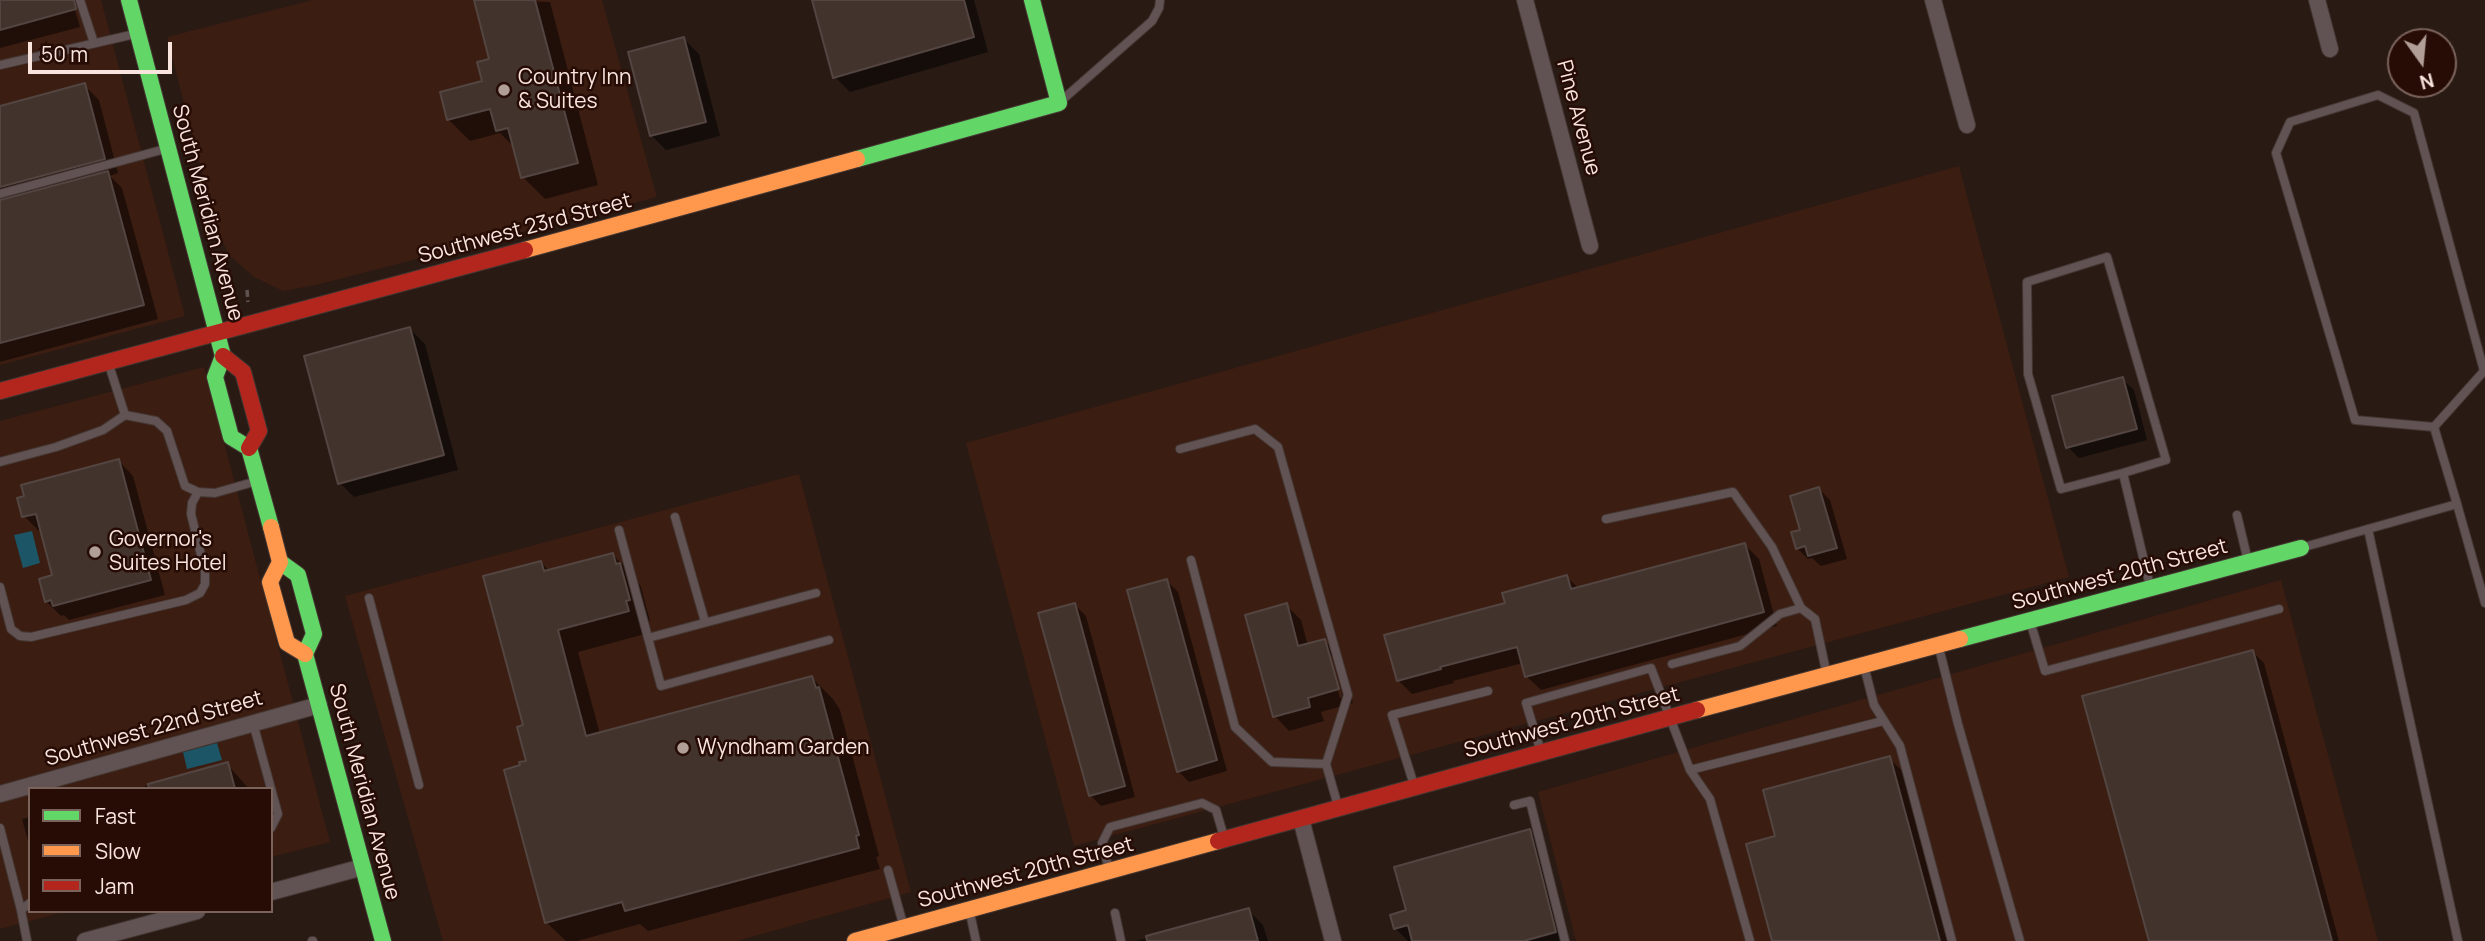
<!DOCTYPE html>
<html>
<head>
<meta charset="utf-8">
<style>
  body { margin:0 }
  #map { position:relative; width:2485px; height:941px; overflow:hidden; background:#291a14; font-family:Manrope,sans-serif }
  canvas { display:block }
  .legend { position:absolute; left:28px; top:787px; width:245px; height:126px; box-sizing:border-box; background:#260c04; border:2px solid #7a635b; margin:0; padding:9px 12px; list-style:none; font-size:21px; color:#f9e5de }
  .legend li { display:flex; align-items:center; gap:14px; height:35px }
  .legend b { width:35px; border:2px solid #7a635b }
  .north { position:absolute; left:2387px; top:28px; width:70px; height:70px; box-sizing:border-box; background:#260c04; border:2px solid #7a635b; border-radius:50%; rotate:165deg; font-size:19px; font-weight:700; line-height:28px; text-align:center; color:#f9e5de }
  .north::after { content:''; display:block; margin:auto; width:24px; height:32px; background:#b09e97; clip-path:polygon(50% 0,100% 100%,50% 72%,0 100%) }
  .scale { position:absolute; left:28px; top:42px; width:144px; height:32px; box-sizing:border-box; border:4px solid #f9e5de; border-top:0; padding-left:9px; font-size:21px; line-height:24px; white-space:nowrap; color:#f9e5de; -webkit-text-stroke:5px #260c04; paint-order:stroke }
</style>
</head>
<body>
<div id="map">
<canvas width="2485" height="941"></canvas>
<ul class="legend">
<li><b style="height:9px;background:#63d668"></b>Fast</li>
<li><b style="height:9px;background:#ff974d"></b>Slow</li>
<li><b style="height:9px;background:#b3261e"></b>Jam</li>
</ul>
<div class="north">N</div>
<div class="scale">50 m</div>
</div>
<script>
const c = document.querySelector('canvas').getContext('2d');
c.lineJoin = 'round';
function fillPath(path, color) { c.fillStyle = color; c.fill(path, 'evenodd'); }
const shape = rows => new Path2D(rows.map(r => 'M' + r).join(''));
function trace(path, color, width, dash) { c.strokeStyle = color; c.lineWidth = width; c.lineCap = dash ? 'butt' : 'round'; c.setLineDash(dash || []); c.stroke(path); }
function label(font, color, halo, rows, align = 'center') {
  c.font = font + ' Manrope,sans-serif'; c.lineWidth = 5; c.setLineDash([]); c.textBaseline = 'middle'; c.strokeStyle = halo; c.fillStyle = color; for (const [text, x, y, turn = 0] of rows) {
    c.save(); c.translate(x, y); c.rotate((+turn || 0) * Math.PI / 180); c.textAlign = isNaN(turn) ? turn : align; if (halo) c.strokeText(text, 0, 0); c.fillText(text, 0, 0); c.restore();
  }
}
fillPath(shape([
  [0,0,101,0,185,316,0,365],
  [313,0,602,0,657,197,316,285,283,291,254,277,229,255,216,228,167,37],
  [1959,166,2069,577,1074,846,966,443],
  [204,367,330,842,271,857,271,789,30,789,30,911,67,911,0,929,0,421],
  [799,474,911,892,737,941,443,941,345,596],
  [2281,580,2378,941,1576,941,1538,792]
]), '#3c1d11');
fillPath(shape([
  [32,531,40,563,23,568,14,535],
  [217,743,222,760,187,769,183,752]
]), '#1b5566');
fillPath(shape([
  [0,0,72,0,80,27,0,48],
  [475,0,550,2,598,185,545,199,523,177,515,148,500,133,470,141,448,119,484,82,491,60],
  [814,0,974,0,988,52,850,92,835,77],
  [684,39,699,54,720,136,666,150,651,135],
  [84,85,99,100,118,173,110,176,122,188,158,319,0,362,0,108],
  [410,329,425,344,458,470,354,497,340,483],
  [2122,379,2134,390,2147,440,2079,458,2068,447],
  [119,461,133,476,165,595,69,620,64,615,61,616,46,601,54,576,42,530,39,531,24,516,26,497],
  [1819,489,1830,500,1847,559,1821,566,1812,558,1808,559,1797,548],
  [1745,545,1759,559,1777,626,1541,690,1526,676,1523,663,1453,681,1454,683,1412,694,1398,680,1507,605,1567,577,1579,589],
  [613,555,634,576,641,587,650,621,646,622,649,633,578,652,600,734,812,678,833,699,840,710,879,856,876,857,880,869,648,931,640,924,577,941,566,941,546,922,525,726,541,562,550,572],
  [1167,581,1178,592,1227,771,1189,782,1178,771],
  [1075,605,1086,616,1135,797,1101,806,1090,795],
  [1286,605,1301,620,1308,646,1325,641,1340,656,1353,703,1321,712,1324,721,1289,731,1275,716],
  [1328,656,1332,656,1343,697,1340,698],
  [2253,652,2264,663,2339,941,2151,941],
  [1889,758,1904,773,1950,941,1774,941,1778,837],
  [227,764,249,789,136,789],
  [30,817,30,848,22,819],
  [1529,831,1544,846,1568,941,1408,941,1395,928],
  [1248,910,1263,925,1268,941,1136,941]
]), '#0007');
const building = shape([
  [0,0,74,0,76,9,0,30,0,0],
  [474,0,535,0,578,163,521,178,508,128,496,131,490,109,447,120,440,92,482,81,477,62,489,59,474,0],
  [812,0,964,0,974,37,833,78,812,0],
  [684,37,706,122,650,136,628,52,684,37],
  [85,83,105,159,0,187,0,106,85,83],
  [108,171,144,305,0,343,0,200,108,171],
  [410,327,444,455,338,484,304,356,410,327],
  [2123,377,2137,429,2066,448,2052,396,2123,377],
  [119,459,151,580,53,606,51,600,45,602,39,579,52,575,36,514,22,517,17,498,24,496,21,485,119,459],
  [1819,487,1837,548,1808,556,1805,546,1796,549,1791,532,1800,530,1790,496,1819,487],
  [1745,543,1764,612,1525,677,1517,647,1440,667,1441,669,1397,681,1384,635,1505,603,1502,593,1567,575,1571,589,1745,543],
  [613,553,616,564,620,563,630,600,626,601,629,611,558,630,586,736,812,676,816,688,819,687,859,835,856,836,859,848,625,911,622,902,545,923,504,770,520,765,519,762,526,761,517,727,523,725,483,576,541,561,544,571,613,553],
  [1167,579,1217,760,1177,772,1127,590,1167,579],
  [1075,603,1125,786,1089,796,1038,613,1075,603],
  [1287,603,1298,646,1325,639,1339,689,1308,698,1310,707,1273,717,1245,615,1287,603],
  [2253,650,2332,941,2149,941,2082,696,2253,650],
  [1890,756,1940,941,1772,941,1746,844,1775,836,1763,790,1890,756],
  [228,762,235,789,149,789,148,784,228,762],
  [1530,829,1556,932,1524,941,1412,941,1408,925,1394,929,1390,915,1406,910,1394,867,1530,829],
  [1249,908,1258,941,1147,941,1146,936,1249,908]
]);
fillPath(building, '#43332d');
trace(building, '#534541', 2);
const lane = shape([
  [80,0,94,43],
  [0,65,135,34],
  [1061,101,1152,21,1159,8,1160,0],
  [0,194,165,149],
  [109,365,125,415,156,421,167,431,185,486,198,492,215,493,257,481],
  [2434,427,2484,371,2414,113,2378,95,2290,122,2276,153,2355,420,2434,427,2457,504],
  [1180,449,1255,429,1278,447,1348,695,1326,764,1338,806],
  [0,462,56,447,103,430,125,415],
  [2123,473,2061,489,2028,374,2027,282,2107,257,2166,460,2123,473,2150,586],
  [2237,515,2248,561],
  [675,517,705,622],
  [1606,519,1733,492,1772,547,1801,608],
  [2368,529,2458,941],
  [619,530,661,686,829,640],
  [2304,547,2457,504,2485,603],
  [1191,560,1235,727,1272,762,1326,764],
  [0,587,11,629,20,636,31,637,186,600,200,593,205,584,205,571,191,514,192,503,198,492],
  [369,598,419,785],
  [2030,621,2045,671,2279,609],
  [648,638,816,593],
  [1939,648,1958,724,2020,941],
  [1672,664,1740,646,1780,614,1801,608,1815,619,1826,671],
  [1864,666,1874,705,1900,746,1952,941],
  [253,723,278,814,271,828],
  [1541,752,1526,703,1651,668,1690,770,1710,799,1750,941],
  [1690,770,1883,721],
  [1414,785,1392,715,1488,691],
  [1514,805,1530,801,1565,941],
  [0,828,21,910],
  [1109,869,1102,843,1110,827,1202,803,1216,810,1224,837],
  [888,870,903,924],
  [970,913,976,941],
  [1115,913,1121,941],
  [27,941,21,910,30,903],
  [312,941,313,941]
]);
const street = shape([
  [1525,0,1590,246],
  [1933,0,1967,125],
  [2317,0,2330,49],
  [0,794,319,705],
  [1301,819,1333,941],
  [271,892,363,867],
  [85,941,197,911]
]);
const fast = shape([
  [129,0,223,356,215,377,231,437,249,448,271,527],
  [857,159,1059,103,1032,0],
  [280,562,298,575,314,634,305,654,383,941],
  [1960,639,2301,548]
]);
const slow = shape([
  [525,250,857,159],
  [271,527,280,562,270,582,287,643,305,654],
  [1697,710,1960,639],
  [855,941,1218,841]
]);
const jam = shape([
  [223,356,243,372,259,431,249,448],
  [0,391,525,250],
  [1218,841,1697,710]
]);
trace(lane, '#443732', 10);
trace(street, '#443732', 18);
trace(fast, '#443732', 18);
trace(slow, '#443732', 18);
trace(jam, '#443732', 18);
trace(shape([
  [247,290,248,302]
]), '#5f5352', 3.5, [7, 3.5]);
trace(lane, '#615253', 8);
trace(street, '#615253', 16);
trace(fast, '#63d668', 16);
trace(slow, '#ff974d', 16);
trace(jam, '#b3261e', 16);
for (const [x, y, r, color] of [
  [504,90,7,"#b09e97"],
  [95,552,7,"#b09e97"],
  [683,748,7,"#b09e97"]
]) { const dot = new Path2D(); dot.arc(x, y, r, 0, 2 * Math.PI); c.fillStyle = color; c.fill(dot); trace(dot, '#260c04', 2.5); }
label('21px', '#f9e5de', '#260c04', [
  ["Country Inn",518,78],
  ["& Suites",518,102],
  ["Governor's",109,540],
  ["Suites Hotel",109,564],
  ["Wyndham Garden",697,748]
], 'left');
label('21px', '#f9e5de', '#260c04', [
  ["Pine Avenue",1578,118,75],
  ["South Meridian Avenue",207,213,75],
  ["Southwest 23rd Street",525,229,-15],
  ["Southwest 20th Street",2120,575,-15],
  ["Southwest 20th Street",1572,723,-15],
  ["Southwest 22nd Street",154,729,-16],
  ["South Meridian Avenue",364,792,75],
  ["Southwest 20th Street",1026,873,-15]
]);
</script>
</body>
</html>
